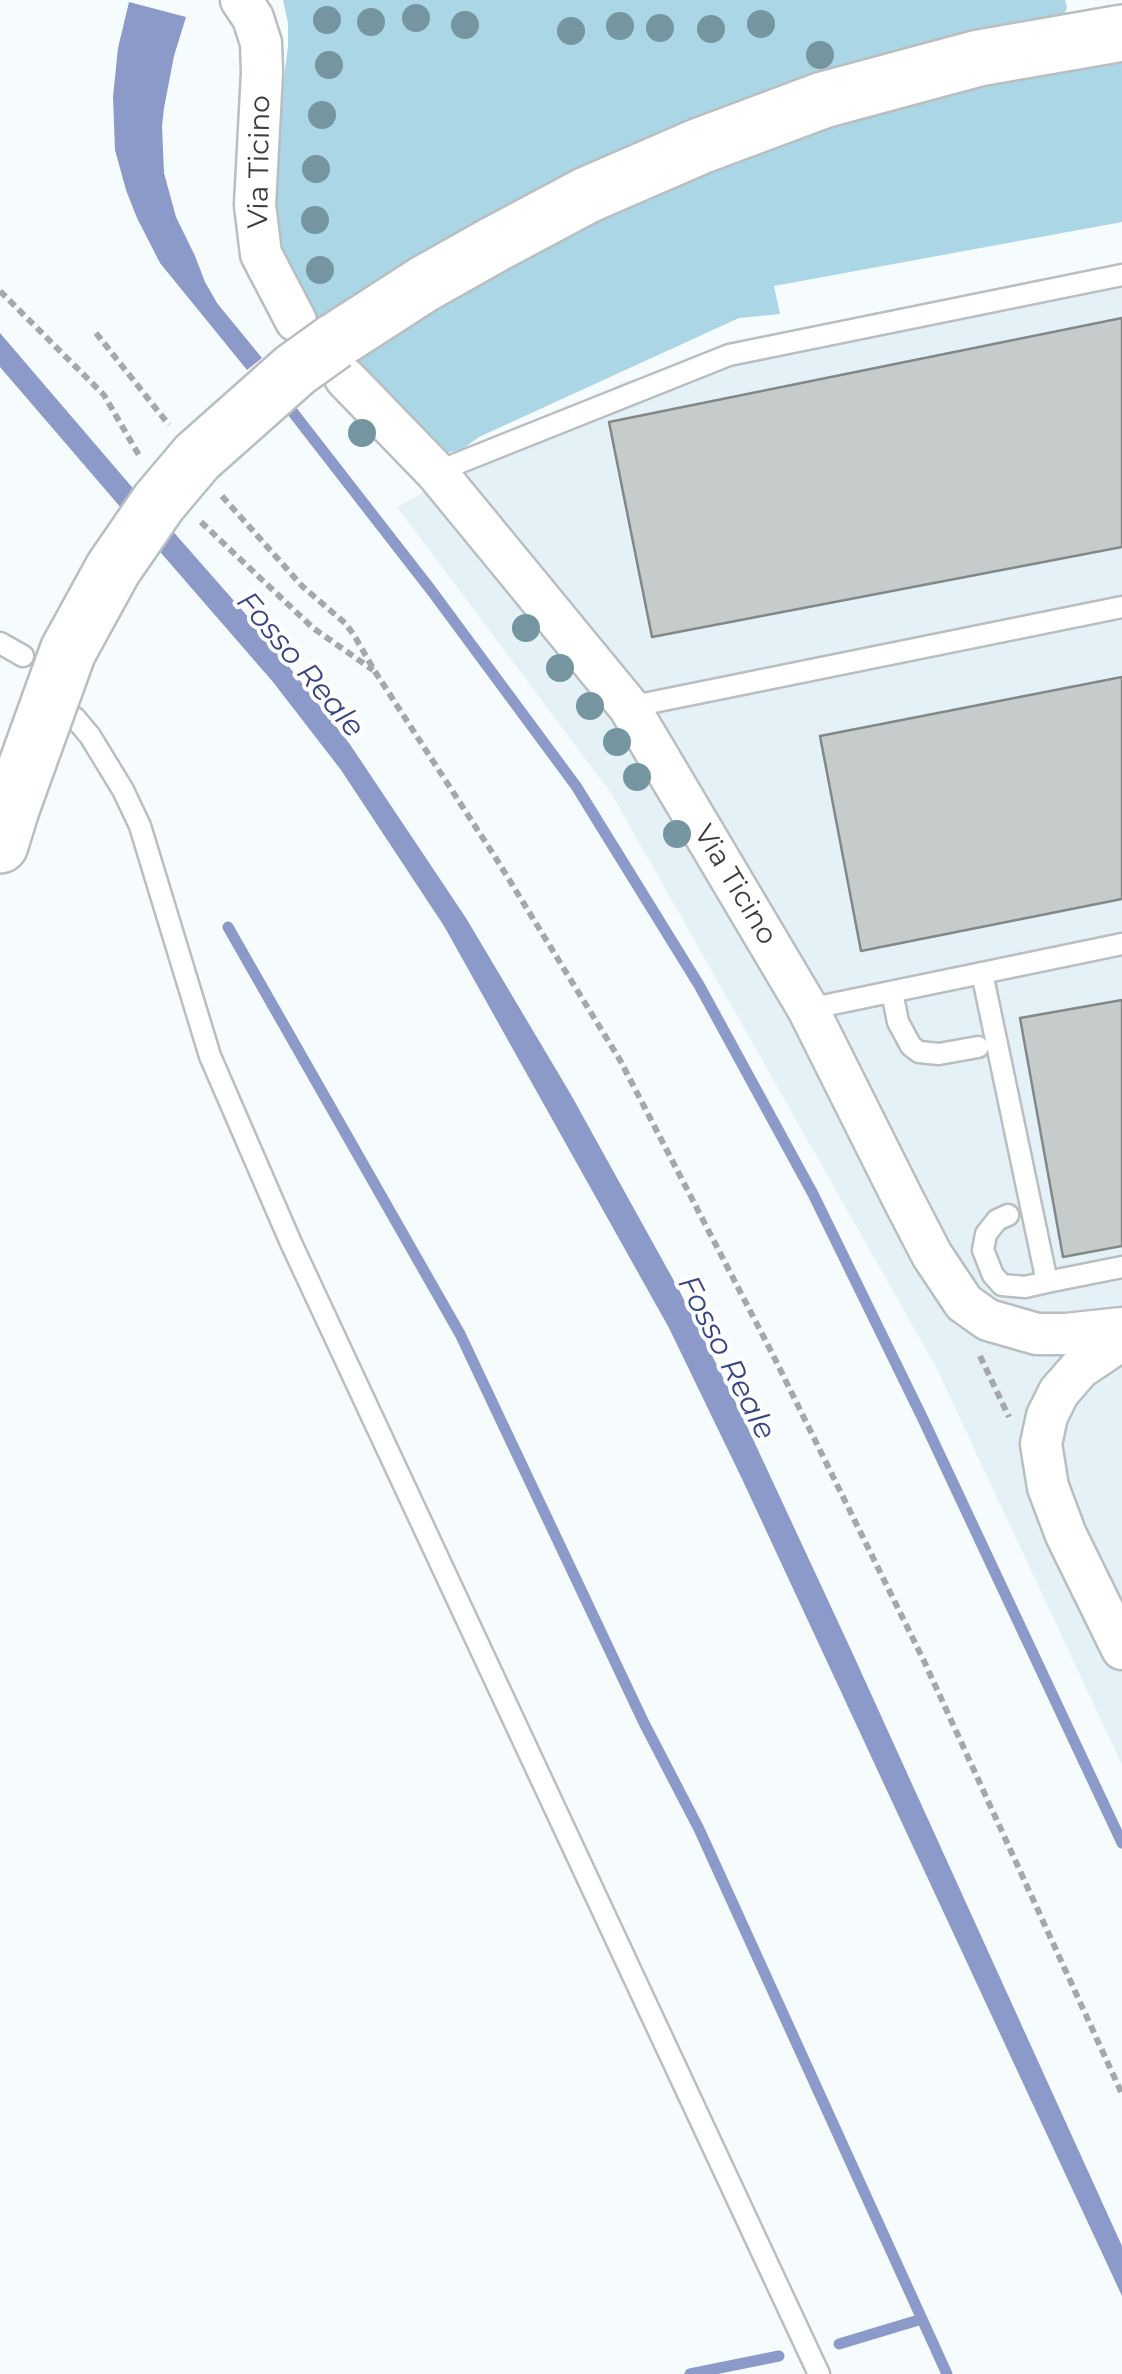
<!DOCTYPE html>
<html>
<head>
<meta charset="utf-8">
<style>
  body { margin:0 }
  canvas { display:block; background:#f6fbfd }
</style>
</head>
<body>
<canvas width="1122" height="2374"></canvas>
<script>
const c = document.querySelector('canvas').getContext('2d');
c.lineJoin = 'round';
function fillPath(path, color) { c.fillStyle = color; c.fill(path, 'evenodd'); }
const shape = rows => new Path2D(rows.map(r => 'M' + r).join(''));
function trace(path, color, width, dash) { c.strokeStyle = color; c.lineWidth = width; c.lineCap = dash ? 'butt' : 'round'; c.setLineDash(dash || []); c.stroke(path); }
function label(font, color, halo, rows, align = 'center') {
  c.font = font + ' Montserrat,sans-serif'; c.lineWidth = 8; c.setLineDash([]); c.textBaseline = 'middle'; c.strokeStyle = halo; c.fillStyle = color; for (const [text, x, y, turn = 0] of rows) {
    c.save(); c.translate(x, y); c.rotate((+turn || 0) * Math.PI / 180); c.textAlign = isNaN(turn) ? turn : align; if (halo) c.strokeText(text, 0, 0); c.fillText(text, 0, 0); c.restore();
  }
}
fillPath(shape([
  [1122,278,1122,1765,936,1367,611,793,397,507,625,381]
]), '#e4f1f7');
fillPath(shape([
  [283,0,1065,0,1067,7,1065,13,1056,18,1036,20,787,84,675,132,315,321,279,267,269,168,280,112,288,46,288,23],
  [1122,49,1122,222,774,286,780,314,739,318,479,437,461,450,444,453,431,443,355,360,441,296,713,158,891,103]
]), '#abd6e6');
fillPath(shape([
  [129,2,186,17,174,56,164,108,162,126,164,173,176,217,195,256,205,282,217,303,262,358,247,370,160,263,137,218,126,190,115,150,113,97,118,48],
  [0,333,137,493,122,509,0,367],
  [170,528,264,635,349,743,466,918,570,1093,679,1290,739,1409,852,1652,1122,2246,1122,2296,743,1481,669,1328,444,926,341,770,273,682,155,546]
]), '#8c9aca');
trace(shape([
  [288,406,431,590,576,786,699,985,813,1194,922,1417,1122,1843],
  [228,927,460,1334,644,1723,699,1829,947,2374],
  [839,2344,922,2319],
  [690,2374,779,2356]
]), '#8c9aca', 11);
const building = shape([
  [1122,318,1122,547,652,637,609,422,1122,318],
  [1122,677,1122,899,861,951,820,736,1122,677],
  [1122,1000,1122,1246,1063,1257,1020,1018,1122,1000]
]);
fillPath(building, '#c6cccc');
trace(building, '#828888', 2.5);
const service = shape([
  [436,472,729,355,1122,275],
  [0,643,23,656],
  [629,707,1122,607],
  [75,718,90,736,123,790,140,826,210,1056,291,1243,819,2374],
  [982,973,1047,1282,1025,1287,1002,1285,993,1275,983,1250,986,1234,997,1220,1008,1215],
  [892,992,898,1022,911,1046,919,1052,939,1054,978,1047],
  [808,1009,1122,944],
  [1047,1282,1122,1267]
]);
const minor = shape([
  [241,0,253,18,261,43,262,72,255,205,261,254,296,321],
  [345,378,436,472,629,707,808,1009,903,1199,932,1255,964,1303,988,1320,1037,1334,1066,1334,1122,1328],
  [1122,1340,1080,1368,1059,1392,1047,1416,1041,1444,1048,1487,1066,1535,1122,1649]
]);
const motorway = shape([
  [334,342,424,284,495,244,587,195,700,146,823,100,979,58,1122,33],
  [0,845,11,809]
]);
trace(service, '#b9bec0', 25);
trace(minor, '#b9bec0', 45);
trace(motorway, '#b9bec0', 60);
trace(shape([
  [0,291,104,395,140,457],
  [96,333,169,425],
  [222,496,303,587,345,623,354,635,374,670,497,860,620,1060,773,1355,924,1661,1122,2094],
  [201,522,313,628,373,670],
  [980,1356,1009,1417]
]), '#a4a8aa', 6, [8, 5]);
trace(service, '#fff', 20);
trace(minor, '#fff', 40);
trace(motorway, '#fff', 55);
const motorwayBridge = shape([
  [11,809,68,651,113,569,159,502,197,457,295,370,334,342]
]);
trace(motorwayBridge, '#b9bec0', 60, []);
trace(motorwayBridge, '#fff', 55);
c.fillStyle = '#7596a0';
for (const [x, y] of [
  [416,18],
  [327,20],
  [371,22],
  [761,24],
  [465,25],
  [620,26],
  [660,28],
  [711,29],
  [571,31],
  [820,55],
  [329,65],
  [322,115],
  [316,169],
  [315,220],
  [320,270],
  [362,433],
  [526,628],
  [560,668],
  [590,706],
  [617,742],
  [637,777],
  [677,834]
]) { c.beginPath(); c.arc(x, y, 14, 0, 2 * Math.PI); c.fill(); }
label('28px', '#393b3c', '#fff', [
  ["Via Ticino",260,162,-89],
  ["Via Ticino",735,885,59]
]);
label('italic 30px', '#374582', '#fff', [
  ["Fosso Reale",300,665,50],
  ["Fosso Reale",726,1358,63]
]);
</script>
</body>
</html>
